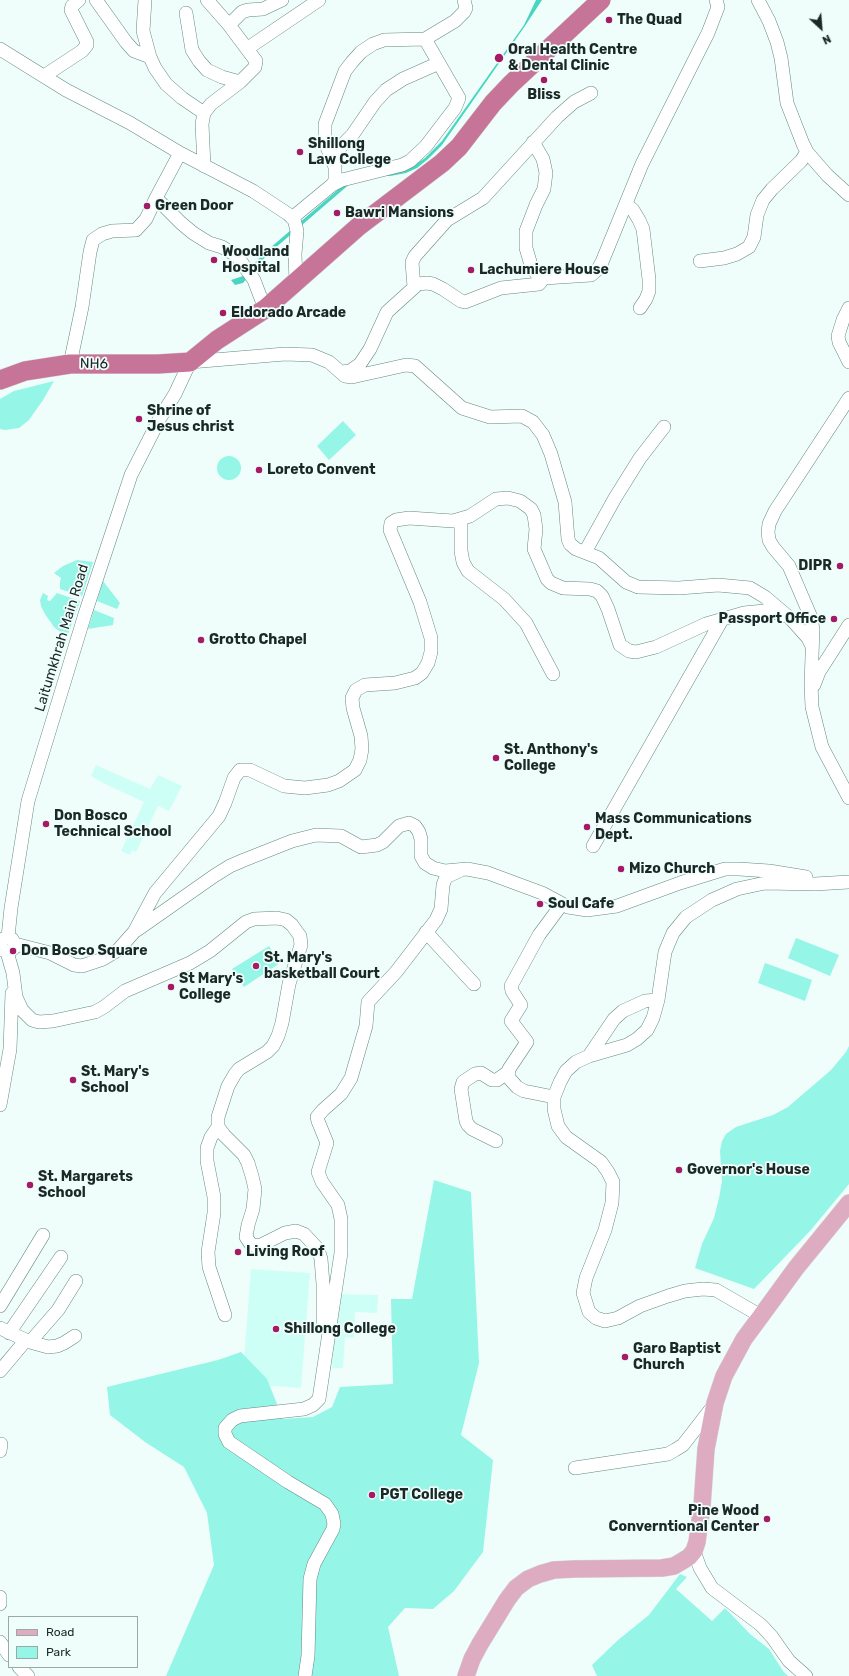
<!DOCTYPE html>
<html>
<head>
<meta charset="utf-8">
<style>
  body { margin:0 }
  #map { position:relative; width:849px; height:1676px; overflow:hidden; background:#effefb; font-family:Rubik,sans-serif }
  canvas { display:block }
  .legend { position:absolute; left:8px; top:1616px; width:130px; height:52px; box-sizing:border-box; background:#effefb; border:1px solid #9aa9a6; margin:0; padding:5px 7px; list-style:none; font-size:12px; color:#1a2926 }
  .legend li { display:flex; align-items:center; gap:8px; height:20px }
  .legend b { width:20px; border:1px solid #9aa9a6 }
  .north { position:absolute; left:801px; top:8px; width:40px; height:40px; -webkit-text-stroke:3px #effefb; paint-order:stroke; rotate:154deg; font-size:11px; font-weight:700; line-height:16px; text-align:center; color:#1a2926 }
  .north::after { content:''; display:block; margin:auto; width:14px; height:18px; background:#1a2926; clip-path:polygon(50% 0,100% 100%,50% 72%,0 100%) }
</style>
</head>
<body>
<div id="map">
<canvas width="849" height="1676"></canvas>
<ul class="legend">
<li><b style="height:5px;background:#ddacc1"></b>Road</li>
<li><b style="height:11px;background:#95f5e6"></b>Park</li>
</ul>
<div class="north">N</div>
</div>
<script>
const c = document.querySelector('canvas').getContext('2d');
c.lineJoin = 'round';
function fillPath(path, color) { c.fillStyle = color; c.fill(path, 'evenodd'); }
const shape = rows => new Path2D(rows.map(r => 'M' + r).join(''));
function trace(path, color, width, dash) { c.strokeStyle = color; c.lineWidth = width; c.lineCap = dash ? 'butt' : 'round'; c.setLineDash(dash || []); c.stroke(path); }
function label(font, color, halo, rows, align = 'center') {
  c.font = font + ' Rubik,sans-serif'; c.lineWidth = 3.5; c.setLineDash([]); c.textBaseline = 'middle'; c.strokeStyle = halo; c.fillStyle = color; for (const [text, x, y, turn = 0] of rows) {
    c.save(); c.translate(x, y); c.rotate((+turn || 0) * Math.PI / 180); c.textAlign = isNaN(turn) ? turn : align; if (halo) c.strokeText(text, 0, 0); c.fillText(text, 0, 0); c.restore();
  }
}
fillPath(shape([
  [96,765,150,789,158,775,182,786,169,811,158,806,136,852,132,850,130,855,121,851,144,802,105,784,91,776],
  [251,1269,310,1273,301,1388,242,1384],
  [335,1294,378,1295,377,1313,355,1312,354,1338,345,1337,343,1368,332,1368]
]), '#cefff6');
fillPath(shape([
  [54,381,43,400,29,420,19,428,5,430,0,429,0,399,14,391],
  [343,421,356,435,329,460,317,446],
  '217 468a12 12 0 1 1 24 0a12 12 0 1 1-24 0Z',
  [77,560,93,562,82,596,60,589,60,582,61,578,54,573,63,566],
  [103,581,120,603,117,609,97,601],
  [43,593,48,596,47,600,50,601,57,593,80,601,67,637,54,627,45,614,41,606,40,600],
  [94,610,114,618,113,625,88,629],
  [796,938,839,955,830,976,788,958],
  [269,946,280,963,244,987,232,969],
  [765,963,812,980,805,1001,758,983],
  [849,1046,849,1184,810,1231,754,1289,695,1268,702,1244,714,1218,719,1198,722,1181,720,1151,722,1141,726,1134,736,1127,773,1115,788,1107,831,1070,846,1052],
  [434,1180,471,1192,479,1363,461,1435,493,1460,483,1552,454,1591,433,1609,405,1608,388,1627,399,1676,166,1676,214,1565,207,1513,184,1467,145,1442,110,1415,107,1387,218,1360,241,1352,267,1379,283,1419,313,1417,332,1407,340,1387,393,1384,391,1299,412,1299],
  [680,1574,687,1577,676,1589,712,1621,725,1608,750,1634,769,1649,783,1671,788,1676,597,1676,592,1665,618,1640,649,1615]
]), '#95f5e6');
fillPath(shape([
  [536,0,542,0,525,26,442,145,428,159,417,168,406,173,390,176,377,175,352,182,267,255,243,283,235,285,231,280,243,276,263,254,348,181,377,173,407,170,425,158,442,141,524,25]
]), '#4ad4c2');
const minor = shape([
  [96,0,126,42,134,51,150,57],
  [145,0,143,31,150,57,155,68,166,84,182,98,204,113,202,124,204,166],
  [758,0,769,21,777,42,781,58,787,103,803,144,807,152,827,175,849,195],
  [186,13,192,50,199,61,207,70,222,77,240,82],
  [229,25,242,12,248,10,263,9,282,0],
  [425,39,455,21,464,12,466,8,464,0],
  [248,48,319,0],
  [0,49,66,90,130,123,180,153,253,191,288,214,294,219,297,231,295,254,296,282],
  [44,76,82,51,87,45,87,42,71,10,72,6,79,0],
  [204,113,211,104,240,82,255,67,256,61,229,25,207,0],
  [533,142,543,159,546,173,544,189,536,205,526,231,526,248,531,265,536,273,544,278,591,275,598,269,602,262,642,164,708,33,718,7,716,0],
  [331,157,353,134,375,102,386,90,403,79,439,63],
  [156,198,180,153],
  [626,204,633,210,639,220,643,229,645,246,649,279,649,291,646,299,640,308],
  [292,218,332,185,335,181,335,167,327,147,325,136,325,124,345,71,352,62,361,52,373,44,384,40,425,39,459,98,455,108,426,146,410,161,402,165,342,180,332,185],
  [700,261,724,258,737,254,749,247,754,237,757,215,763,200,772,189,801,161,807,152],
  [414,287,412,262,415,256,447,220,483,198,557,117,574,102,591,93],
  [849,308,843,320,838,336,839,342,849,362],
  [70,364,82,307,90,252,93,240,102,234,112,231,136,230,146,219,156,198,181,223,193,233,209,243,222,247,237,256,254,280,265,309],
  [341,372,350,371,360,364,370,349,387,312,418,284,427,283,433,284,443,289,461,301,465,302,501,288,539,284,544,278],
  [849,398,775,511,769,524,768,532,769,540,773,547,789,566,810,615,813,629,811,684,812,707,822,747,849,798],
  [461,520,461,551,463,562,468,571,504,599,526,623,553,674],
  [585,552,615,498,640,458,664,427],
  [814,685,819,672,849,625],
  [593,846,723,618],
  [137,930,214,876,230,866,244,860,292,841,316,835,341,836,361,847,377,845,383,842,399,826,409,823,415,826,419,832,421,839,421,856,425,863,433,868,445,871,467,869,488,873,542,893,568,907,587,910,617,906,680,883,725,869,739,869,769,871,806,877],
  [426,932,474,984],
  [8,937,11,908,28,801,85,614,131,475,160,418,175,394,190,362,285,354,312,355,329,362,345,376,352,377,406,365,415,366,462,408,490,417,522,416,533,422,543,435,551,454,565,502,568,539,570,544,576,549,599,558,626,582,638,587,679,588,718,585,750,588,765,597,791,619,808,638,812,646],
  [0,944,3,939,8,937,12,939,15,944,13,949,9,952,2,950,0,946],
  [15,944,50,953,74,965,82,966,103,959,118,950,134,932,155,893,219,816,225,803,234,778,240,770,250,770,284,786,305,788,328,785,339,781,355,770,360,760,362,749,361,736,353,708,352,698,356,690,365,685,395,683,415,678,422,673,428,663,431,652,431,638,420,602,390,530,391,523,396,520,409,518,453,521,470,516,496,499,508,498,520,501,531,509,534,515,536,529,534,549,547,579,551,583,563,588,590,589,597,591,602,596,608,609,620,645,629,651,636,652,656,647,706,624,744,613,764,611,777,613,785,616],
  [7,952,13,973,16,997,22,1010,32,1020,39,1022,53,1021,95,1012,104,1007,125,991,190,963,210,951,246,922,254,919,277,918,286,920,292,925,300,936,301,945,289,984,282,1023,278,1036,273,1046,267,1052,239,1069,235,1074,228,1086,218,1117,218,1127,224,1135,244,1155,248,1163,252,1176,255,1189,253,1209,248,1225,246,1237,250,1243,255,1246,261,1245,285,1233,296,1231,304,1234,318,1249,321,1259,323,1284,323,1323],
  [589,1056,614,1019,623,1011,645,1001,658,1000],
  [554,1097,524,1091,517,1087,508,1077,509,1069,527,1042,511,1021,521,1005,512,991,511,986,539,935,562,904],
  [0,1105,10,1049,12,993],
  [218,1127,211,1137,207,1148,207,1161,214,1197,214,1213,208,1252,209,1267,225,1315],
  [496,1141,472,1129,468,1125,466,1121,461,1089,463,1082,475,1074,481,1073,492,1080,497,1080,508,1072],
  [0,1306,43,1235],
  [761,1316,716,1290,703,1289,685,1291,668,1296,640,1306,618,1318,605,1321,596,1318,589,1312,583,1293,586,1278,605,1230,612,1203,613,1182,608,1172,601,1162,566,1137,558,1126,554,1109,554,1097,560,1082,566,1071,576,1062,589,1056,627,1045,637,1039,647,1030,653,1018,658,1000,665,952,673,933,686,917,712,900,737,889,765,883,815,884,849,882],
  [0,1328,30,1342,48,1347,57,1346,64,1343,75,1336],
  [9,1333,61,1257],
  [30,1342,58,1310,76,1281],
  [0,1371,26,1340],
  [0,1451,1,1444],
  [575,1468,668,1454,675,1450,683,1445,714,1405],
  [694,1551,700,1568,712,1588,761,1625,772,1637,789,1661,806,1676],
  [0,1597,0,1604],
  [0,1642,9,1655],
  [19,1667,28,1676],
  [305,1676,308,1656,310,1579,314,1564,333,1529,334,1524,332,1514,325,1504,288,1482,229,1442,225,1434,225,1428,232,1420,240,1416,304,1409,313,1405,319,1399,341,1253,341,1219,338,1205,322,1182,318,1172,327,1143,318,1121,317,1117,323,1110,341,1094,351,1078,366,1026,368,1002,396,972,436,920,441,909,443,885,446,877,461,870]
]);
const major = shape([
  [466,1676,472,1659,480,1644,507,1600,516,1588,528,1579,540,1574,554,1570,574,1569,662,1568,674,1566,689,1557,694,1551,697,1542,702,1506,706,1449,715,1403,724,1376,744,1339,761,1316,796,1268,849,1203]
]);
const highway = shape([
  [0,380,25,371,70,364,158,364,190,362,217,340,265,309,359,226,442,163,459,147,493,103,511,84,601,0]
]);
trace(minor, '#658882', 14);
trace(major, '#d6d8d8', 18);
trace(highway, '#d6d8d8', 20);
trace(minor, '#fff', 13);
trace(major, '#ddacc1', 17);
trace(highway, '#c67598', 19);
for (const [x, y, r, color] of [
  [609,20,4,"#a31b65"],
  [499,58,5,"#a31b65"],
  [544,80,4,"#a31b65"],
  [300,152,4,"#a31b65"],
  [147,206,4,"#a31b65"],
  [337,213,4,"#a31b65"],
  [214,260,4,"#a31b65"],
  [471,270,4,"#a31b65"],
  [223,313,4,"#a31b65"],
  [139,419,4,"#a31b65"],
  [259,470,4,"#a31b65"],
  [840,566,4,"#a31b65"],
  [834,619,4,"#a31b65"],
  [201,640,4,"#a31b65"],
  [496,758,4,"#a31b65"],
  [46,824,4,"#a31b65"],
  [587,827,4,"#a31b65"],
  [621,869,4,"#a31b65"],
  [540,904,4,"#a31b65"],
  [13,951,4,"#a31b65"],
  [256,966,4,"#a31b65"],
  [171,987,4,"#a31b65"],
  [73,1080,4,"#a31b65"],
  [679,1170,4,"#a31b65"],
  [30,1185,4,"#a31b65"],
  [238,1252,4,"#a31b65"],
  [276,1329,4,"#a31b65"],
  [625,1357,4,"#a31b65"],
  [372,1495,4,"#a31b65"],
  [767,1519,4,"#a31b65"]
]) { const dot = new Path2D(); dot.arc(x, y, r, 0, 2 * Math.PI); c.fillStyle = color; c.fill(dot); trace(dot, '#effefb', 1.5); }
label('bold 14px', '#1a2926', '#effefb', [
  ["The Quad",617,20],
  ["Oral Health Centre",508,50],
  ["& Dental Clinic",508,66],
  ["Bliss",544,95,"center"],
  ["Shillong",308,144],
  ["Law College",308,160],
  ["Green Door",155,206],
  ["Bawri Mansions",345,213],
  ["Woodland",222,252],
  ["Hospital",222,268],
  ["Lachumiere House",479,270],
  ["Eldorado Arcade",231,313],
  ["Shrine of",147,411],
  ["Jesus christ",147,427],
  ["Loreto Convent",267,470],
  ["DIPR",832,566,"right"],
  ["Passport Office",826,619,"right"],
  ["Grotto Chapel",209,640],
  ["St. Anthony's",504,750],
  ["College",504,766],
  ["Don Bosco",54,816],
  ["Technical School",54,832],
  ["Mass Communications",595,819],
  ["Dept.",595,835],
  ["Mizo Church",629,869],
  ["Soul Cafe",548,904],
  ["Don Bosco Square",21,951],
  ["St. Mary's",264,958],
  ["basketball Court",264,974],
  ["St Mary's",179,979],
  ["College",179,995],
  ["St. Mary's",81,1072],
  ["School",81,1088],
  ["Governor's House",687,1170],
  ["St. Margarets",38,1177],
  ["School",38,1193],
  ["Living Roof",246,1252],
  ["Shillong College",284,1329],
  ["Garo Baptist",633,1349],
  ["Church",633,1365],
  ["PGT College",380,1495],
  ["Pine Wood",759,1511,"right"],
  ["Converntional Center",759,1527,"right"]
], 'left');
label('14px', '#1a2926', '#effefb', [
  ["NH6",94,364,1],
  ["Laitumkhrah Main Road",62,638,-73]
]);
</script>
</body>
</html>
